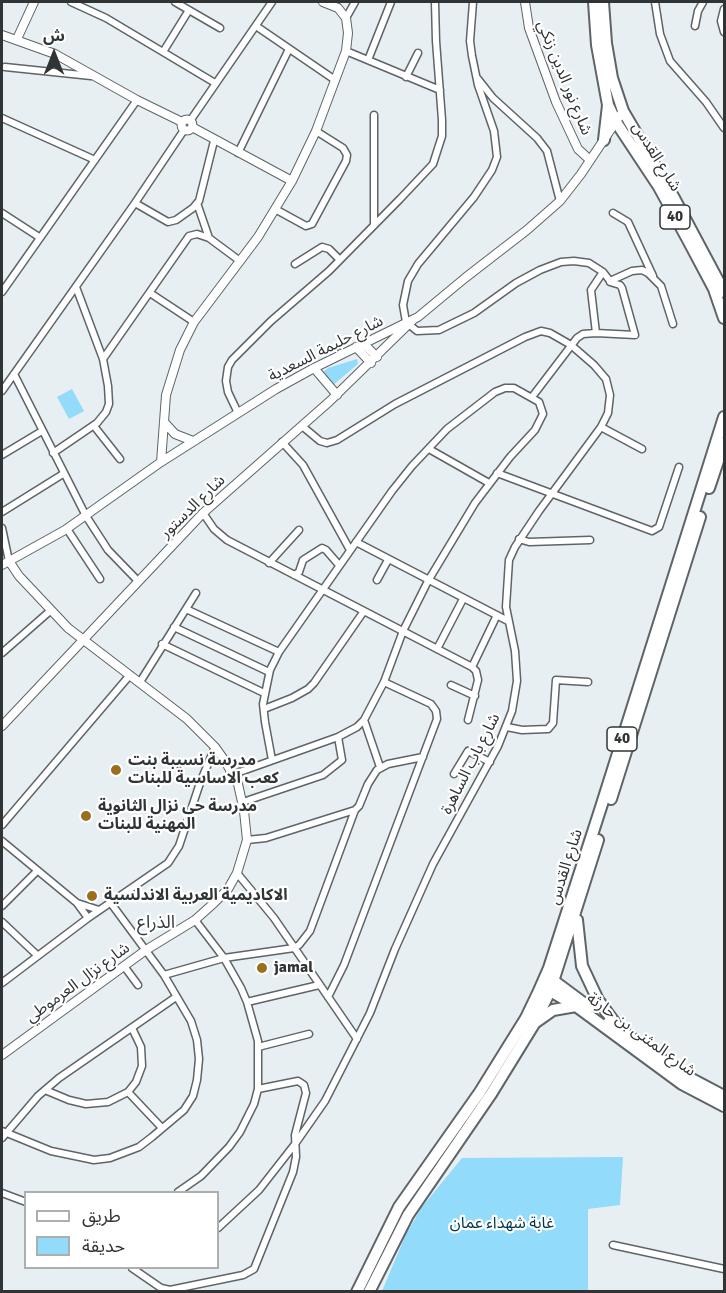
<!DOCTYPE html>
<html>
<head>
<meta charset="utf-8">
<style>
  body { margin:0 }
  #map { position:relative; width:726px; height:1293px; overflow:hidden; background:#e7eff3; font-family:Signika,"Noto Sans Arabic",sans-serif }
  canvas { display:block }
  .frame { position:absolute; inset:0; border:3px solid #313435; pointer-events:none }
  .legend { position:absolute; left:24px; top:1191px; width:195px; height:78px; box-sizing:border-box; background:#fff; border:2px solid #adaeae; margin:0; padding:8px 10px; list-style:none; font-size:18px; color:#313435 }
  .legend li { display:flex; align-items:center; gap:12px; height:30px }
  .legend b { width:30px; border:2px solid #adaeae }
  .north { position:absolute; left:24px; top:24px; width:60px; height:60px; -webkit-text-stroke:4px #fff; paint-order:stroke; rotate:0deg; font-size:16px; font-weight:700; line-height:24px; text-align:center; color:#313435 }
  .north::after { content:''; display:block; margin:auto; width:21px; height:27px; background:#313435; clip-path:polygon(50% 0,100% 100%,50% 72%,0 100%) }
</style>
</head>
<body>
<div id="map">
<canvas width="726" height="1293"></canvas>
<div class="frame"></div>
<ul class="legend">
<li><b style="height:8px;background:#fff"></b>طريق</li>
<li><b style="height:16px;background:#92dbfa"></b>حديقة</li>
</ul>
<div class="north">ش</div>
</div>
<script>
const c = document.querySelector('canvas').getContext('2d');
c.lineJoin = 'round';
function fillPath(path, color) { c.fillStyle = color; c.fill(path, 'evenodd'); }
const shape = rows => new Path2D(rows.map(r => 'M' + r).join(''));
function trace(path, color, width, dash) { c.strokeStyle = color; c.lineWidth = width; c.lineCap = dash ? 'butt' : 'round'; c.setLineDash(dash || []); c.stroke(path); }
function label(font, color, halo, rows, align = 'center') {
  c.font = font + ' Signika,"Noto Sans Arabic",sans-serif'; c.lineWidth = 4.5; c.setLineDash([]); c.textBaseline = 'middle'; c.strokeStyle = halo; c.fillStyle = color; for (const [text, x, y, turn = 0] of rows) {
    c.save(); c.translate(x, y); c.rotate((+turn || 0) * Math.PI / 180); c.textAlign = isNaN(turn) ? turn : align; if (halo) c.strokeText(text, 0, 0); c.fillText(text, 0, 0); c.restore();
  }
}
fillPath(shape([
  [357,359,358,364,333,385,323,372,328,368],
  [72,389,84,411,69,419,57,397],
  [623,1157,620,1205,588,1209,588,1291,382,1291,406,1234,422,1207,462,1158]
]), '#92dbfa');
const minor = shape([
  [71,2,106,18,215,83],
  [175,2,220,28],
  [473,2,470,41,472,56,478,85,494,131,497,157,492,170,474,197,418,264,408,281,403,305,406,322,417,331,439,330,474,313,516,283,540,270,561,262,574,261,589,263,603,272,610,281,632,271,642,270,648,273,661,286,673,324],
  [655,2,660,34,670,61,706,102,724,128],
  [724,9,721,21,724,32],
  [346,18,355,2],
  [256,26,335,80],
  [695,26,698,11,703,2],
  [346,51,440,90],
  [163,52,189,10],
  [368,60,391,2],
  [5,67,91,76],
  [406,77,418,53],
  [478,79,493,98,537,138,547,151,560,201],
  [374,115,374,224],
  [2,118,95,160],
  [190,121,272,2],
  [238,153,289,49],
  [135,203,168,222,176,220,193,208,199,201,214,141],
  [197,203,209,238],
  [275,209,306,226,312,224,346,161,347,155,343,148,316,131],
  [2,213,39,237],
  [613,213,628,222,653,276],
  [295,264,322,247,329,249,339,259],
  [2,292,137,100],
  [150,293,194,322],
  [596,333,635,335,622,288,620,285,610,282],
  [103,359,189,236,197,234,209,238,240,261],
  [14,374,86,516,108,550,138,581],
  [2,391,135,203,184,130],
  [532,397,577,338,583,334,596,333,591,290,603,272],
  [238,413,228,392,226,381,228,367,232,360,271,321,329,271,400,199,433,164,442,136,442,120,436,41,435,2],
  [94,426,120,459],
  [601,427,642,449],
  [282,442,303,465,350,550],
  [429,449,489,483],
  [53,453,97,423,106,412,109,404,108,386,103,359,76,287],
  [2,455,42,431],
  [497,473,652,531,659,527,679,467],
  [2,512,63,474],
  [203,513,214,529,227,540,472,667,476,671,478,680,468,720],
  [2,528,9,561],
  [67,529,100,579],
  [519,539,529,542,590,540],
  [356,542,508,621],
  [269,563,299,530],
  [294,575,299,572,303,560,322,548,326,550,339,565],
  [377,580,388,560],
  [186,609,279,652],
  [174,627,269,672],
  [162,644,264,693],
  [437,649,463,599],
  [2,653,50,611],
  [472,667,497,615],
  [140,682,196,593],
  [451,685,475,696],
  [264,709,292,698,308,689,314,683,364,611],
  [364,720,380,767],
  [507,727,522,730,548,729,553,723,556,680,588,682],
  [234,774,338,737,357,727,364,720,384,682,403,631,428,581,475,503,510,457,535,430,543,414,539,402,514,388,505,388,495,392,447,429,412,466,392,491,279,652,270,670,263,704,265,722,272,760],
  [454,774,468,751,490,762],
  [243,802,323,775,342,760,338,737],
  [2,825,130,675],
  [247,840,266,838,355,810,359,806,368,784,377,770,388,764,423,757],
  [2,841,77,903,88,918],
  [237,873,274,918,357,1039],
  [77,903,99,910],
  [2,906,37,871],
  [2,922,38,956],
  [124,966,138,985],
  [164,975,224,958,294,948,299,945,310,931,355,810],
  [2,983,88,918,168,863,179,846,200,783,215,747],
  [328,997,344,965,437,719,436,711,431,704,384,682],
  [247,1002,319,985],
  [258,1047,309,1034],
  [45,1090,69,1100,86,1104,108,1102,128,1092,136,1082,142,1066,141,1047,132,1028],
  [128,1092,162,1128],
  [2,1131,51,1151,94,1160,110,1158,139,1147,152,1137,184,1110,193,1096,197,1080,199,1059,197,1040,191,1021,164,975,110,902],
  [2,1138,38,1096,59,1078,176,997],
  [178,1192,201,1176,229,1147,240,1132,254,1104,258,1089,258,1041,247,1002,241,988,224,958,195,920],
  [2,1193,26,1202],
  [218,1228,259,1190,295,1144,325,1101,370,1013,395,949,433,864,498,746,512,711,517,681,515,651,506,607,509,560,515,547,539,511,601,427,608,413,610,395,606,379,594,365,571,345,550,333,541,331,525,337,395,404,337,440,327,443,320,441,302,426],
  [613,1245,724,1269],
  [132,1268,161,1288,170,1290,243,1275,254,1269,293,1172,296,1157,295,1135,306,1093,304,1085,298,1081,258,1089]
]);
const tertiary = shape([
  [525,2,529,28,556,102,578,149,590,160],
  [2,35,55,54,137,100,182,122],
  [17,39,34,2],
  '181.5 125a5.5 5.5 0 1 1 11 0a5.5 5.5 0 1 1-11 0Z',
  [192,127,292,181],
  [364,344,377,357],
  [356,347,371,363],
  [314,368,337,395],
  [164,422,175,434,193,441],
  [161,462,166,395,180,350,194,322,258,237,292,181,316,131,346,51,348,33,346,18,338,8,323,2],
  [2,565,65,530,161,462,276,389,314,368,418,317,465,278,527,230,560,201,581,174,623,111],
  [2,726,203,513,330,401,414,319],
  [2,1055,146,950,195,920,214,903,228,889,237,873,247,840,244,811,238,784,225,761,215,747,187,719,68,628,19,576,9,561]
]);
const trunk = shape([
  [594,2,597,45,608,105,616,122,659,187,688,240,714,289,724,318],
  [603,2,606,43,612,78,623,111,674,198,724,292],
  [604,140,608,105],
  [709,488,724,443],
  [611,799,700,517],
  [577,920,582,966,598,1000,617,1026],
  [547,980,554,981,589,1007],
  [545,988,576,1006,682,1084,724,1106],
  [536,1022,553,1010,576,1006],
  [609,1022,684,1075,724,1096],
  [357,1292,399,1207,480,1092,526,1018,538,993,549,968,602,804,724,417],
  [369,1292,408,1215,491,1094,534,1024,550,991,598,840]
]);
trace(minor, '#5e6467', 9);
trace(tertiary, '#5e6467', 10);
trace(trunk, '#5e6467', 14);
trace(minor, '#fff', 6);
trace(tertiary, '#fff', 8);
trace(trunk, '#fff', 10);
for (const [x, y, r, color] of [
  [116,770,6,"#9b6e1e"],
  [86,816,6,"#9b6e1e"],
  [92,896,6,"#9b6e1e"],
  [262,968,6,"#9b6e1e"]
]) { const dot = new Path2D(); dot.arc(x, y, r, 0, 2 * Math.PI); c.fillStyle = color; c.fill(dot); trace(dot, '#fff', 2); }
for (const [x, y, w] of [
  [675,217,30],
  [622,739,30]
]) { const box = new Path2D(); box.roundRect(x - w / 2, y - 12, w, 24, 4.5); c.fillStyle = '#fff'; c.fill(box); trace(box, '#313435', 1.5); }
label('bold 15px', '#313435', null, [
  ["40",675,217],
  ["40",622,739]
]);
label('16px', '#313435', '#fff', [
  ["شارع نور الدين زنكي",564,78,68],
  ["شارع القدس",656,157,58],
  ["شارع حليمة السعدية",326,349,-27],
  ["شارع الدستور",193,507,-44],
  ["شارع باب الساهرة",471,764,-63],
  ["شارع القدس",566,867,-72],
  ["شارع نزال العرموطي",78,983,-36],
  ["شارع المثنى بن حارثة",641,1035,36]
]);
label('bold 16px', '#313435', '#fff', [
  ["مدرسة نسيبة بنت",128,761],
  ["كعب الاساسية للبنات",128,779],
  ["مدرسة حي نزال الثانوية",98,807],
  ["المهنية للبنات",98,825],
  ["الاكاديمية العربية الاندلسية",104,896],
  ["jamal",274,968]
], 'left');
label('16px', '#003648', '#fff', [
  ["غابة شهداء عمان",502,1224]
]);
label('18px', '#33393c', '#fff', [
  ["الذراع",156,923]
]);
</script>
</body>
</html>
